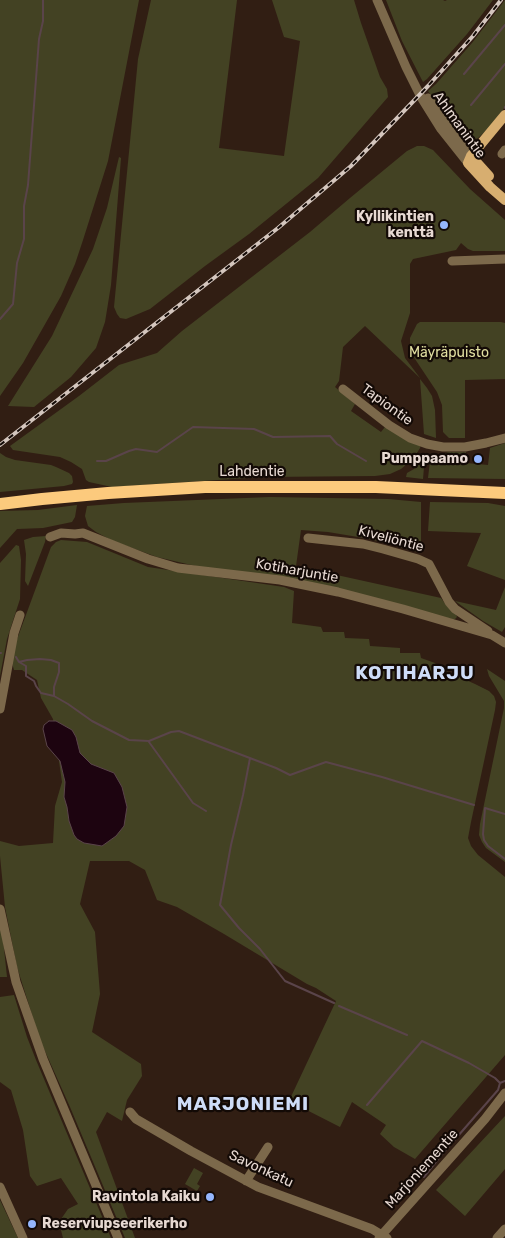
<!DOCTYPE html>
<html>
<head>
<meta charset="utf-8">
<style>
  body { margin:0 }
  canvas { display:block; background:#311e13 }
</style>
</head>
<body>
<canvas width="505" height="1238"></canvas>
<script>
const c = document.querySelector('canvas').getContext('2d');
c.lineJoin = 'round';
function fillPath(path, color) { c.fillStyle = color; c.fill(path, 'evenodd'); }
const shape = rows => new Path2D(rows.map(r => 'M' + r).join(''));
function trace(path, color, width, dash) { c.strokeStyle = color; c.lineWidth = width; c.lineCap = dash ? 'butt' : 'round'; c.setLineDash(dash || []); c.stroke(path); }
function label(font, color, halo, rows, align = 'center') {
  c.font = font + ' Rubik,sans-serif'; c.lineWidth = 4.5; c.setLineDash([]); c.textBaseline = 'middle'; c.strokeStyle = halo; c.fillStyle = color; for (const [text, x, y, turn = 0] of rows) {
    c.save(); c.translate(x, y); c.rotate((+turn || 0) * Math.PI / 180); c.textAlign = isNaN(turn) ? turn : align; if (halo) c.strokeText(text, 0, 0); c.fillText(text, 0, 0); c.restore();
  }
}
fillPath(shape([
  [0,0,139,0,108,161,83,240,75,264,61,296,23,363,0,396],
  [151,0,237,0,219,148,284,156,300,41,284,37,272,0,354,0,361,23,380,77,387,89,388,97,318,178,249,234,205,266,150,309,126,319,120,318,117,314,114,307,138,59],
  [386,0,443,0,445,1,447,0,493,0,467,34,427,79,423,82,402,41],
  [505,0,505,107,490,127,478,138,471,141,467,141,463,139,456,130,428,91,436,84,472,43],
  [417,146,424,146,433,150,470,189,505,220,505,251,473,251,468,249,461,243,456,250,413,259,410,264,410,313,401,341,405,358,420,378,365,326,343,347,339,381,335,387,355,404,351,411,381,432,385,427,404,438,421,444,420,448,414,458,401,469,390,474,375,476,263,477,112,487,89,482,86,480,82,469,71,462,60,457,13,450,10,446,79,396,119,365,157,353,182,331,310,232,350,198,407,151],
  [119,157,121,158,111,285,105,322,96,348,71,377,34,407,8,406,52,336,93,249,107,208],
  [420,322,501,322,505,323,505,379,465,380,465,438,449,438,443,432,442,405,437,392,413,356,410,347,410,338,417,324],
  [420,379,427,388,432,396,435,410,436,438,424,434],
  [505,443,505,479,428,478,430,461,434,456,442,455,448,452,466,452,466,463,488,465,490,448],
  [0,453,6,457,15,460,51,465,56,467,69,473,72,476,73,482,72,484,64,486,0,492],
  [426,458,424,467,423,479,406,477,407,473,414,469,421,459],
  [270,497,388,499,421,502,421,553,370,539,328,532,301,530,296,566,441,598,446,605,454,611,457,617,455,619,452,619,200,567,157,557,113,541,96,532,88,526,85,516,87,506,124,503],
  [430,502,488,503,505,506,505,580,467,566,481,533,428,531],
  [77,505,75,517,72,522,43,528,17,529,0,548,0,511,38,510],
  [46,536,45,542,28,586,25,581,26,554,24,540,33,537],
  [61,540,87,542,148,567,284,587,294,591,292,623,321,627,323,632,344,632,345,638,369,639,370,646,400,648,400,653,420,653,421,658,435,663,439,668,475,684,489,691,494,696,496,702,495,710,471,822,468,838,471,846,478,855,505,877,505,1055,415,1159,394,1147,380,1134,386,1125,352,1102,340,1127,289,1101,336,1001,316,988,307,984,224,934,177,907,157,900,145,870,129,861,90,861,80,904,95,932,100,994,92,1032,141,1064,142,1076,127,1100,122,1121,107,1112,96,1132,135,1238,125,1238,70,1107,40,1040,17,967,5,907,0,856,0,841,19,846,53,843,55,806,62,782,53,719,41,698,37,680,22,670,14,670,12,663,16,642,51,547,56,542],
  [16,545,19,546,21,560,20,599,7,639,0,676,0,563],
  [505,587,505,627,502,632,483,621,455,601,496,610],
  [487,669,505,681,505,862,486,848,482,842,479,835,480,824,504,708,504,701,489,676],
  [0,926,3,939,7,977,0,977],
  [14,995,27,1037,36,1060,111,1238,63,1238,59,1222,68,1209,78,1204,61,1178,37,1186,30,1176,23,1130,11,1090,0,1082,0,997],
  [505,1116,505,1169,465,1216,436,1190],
  [194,1168,203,1173,197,1184,200,1186,197,1191,185,1184],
  [0,1200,18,1238,0,1238]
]), '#434223');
const water = shape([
  [49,721,56,721,72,730,76,737,80,753,91,764,114,773,122,787,127,807,124,826,116,836,102,846,84,843,77,839,74,835,69,821,67,807,64,797,65,782,60,761,47,746,43,729,44,725,49,721]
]);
fillPath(water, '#1d0410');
trace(water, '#5a444a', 1);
trace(shape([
  [464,74,505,25],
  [471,105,505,64],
  [505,108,505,107],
  [0,319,13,304,17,263,24,239,24,206,28,185,39,39,43,21,43,0],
  [97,461,106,461,129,451,136,449,157,452,193,427,254,429,273,437,330,436,337,444,366,461],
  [0,653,1,653],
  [16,657,19,662,27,660,40,659,51,660,59,663,59,672,54,687,54,696],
  [19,662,26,666,26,676,34,681,36,686,41,693,54,696,68,704,92,721,129,740,149,741,171,732,179,731,276,768,290,775,326,762,382,777,474,805],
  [149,742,193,803,206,811],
  [250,758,243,795,231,845,220,905,239,928,260,949,285,981,334,1003],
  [505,814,485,808,483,834,484,840,488,846,505,859],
  [339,1006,407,1035],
  [367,1105,422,1041,469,1063,495,1078,500,1083],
  [424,1177,444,1152,498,1090,500,1083,505,1081]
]), '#5a444a', 2);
trace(shape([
  [377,0,406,67,421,97,441,129,468,163],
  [428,98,452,133,471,156],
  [502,154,505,150],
  [452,261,505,259],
  [343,389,389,425,410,438,427,444,443,447,465,447,486,443,505,438],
  [50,537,61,533,75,534,83,533,148,559,178,568,280,580,338,592,403,609,492,635,505,643],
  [308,538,363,544,383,549,418,559,429,564,449,602,455,609,488,631],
  [0,709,14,633,20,615],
  [0,909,16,982,43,1059,118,1238],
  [130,1112,136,1119,191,1151,258,1187,372,1229,387,1238],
  [246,1181,268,1147],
  [0,1187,23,1238],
  [379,1238,485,1119,505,1093],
  [497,1238,505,1229]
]), '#7c694b', 9);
trace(shape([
  [471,156,489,176],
  [468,163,471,156,505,115],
  [468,163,490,187,505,200]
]), '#d7ae70', 10);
trace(shape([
  [0,504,42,499,108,493,205,487,376,487,505,493]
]), '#fcca7d', 12);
const rail = shape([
  [0,445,278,228,351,166,428,86,473,36,501,0]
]);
trace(rail, '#d4c6be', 4);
trace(rail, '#130a06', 2, [5.5]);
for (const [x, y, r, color] of [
  [444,225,5,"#95b6fd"],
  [478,459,5,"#95b6fd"],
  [210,1197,5,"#95b6fd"],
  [32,1224,5,"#95b6fd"]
]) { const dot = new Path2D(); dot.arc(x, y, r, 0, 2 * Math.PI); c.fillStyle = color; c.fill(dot); trace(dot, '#130a06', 2); }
label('14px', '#e7d9d2', '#130a06', [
  ["Ahlmanintie",459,125,54],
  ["Tapiontie",387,405,36],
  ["Lahdentie",252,472],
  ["Kiveliöntie",391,539,15],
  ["Kotiharjuntie",297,571,10],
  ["Savonkatu",261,1169,25],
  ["Marjoniementie",422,1169,-48]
]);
label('bold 14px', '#e7d9d2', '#130a06', [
  ["Kyllikintien",434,217],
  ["kenttä",434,233],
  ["Pumppaamo",468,459],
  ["Ravintola Kaiku",200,1197],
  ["Reserviupseerikerho",42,1224,"left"]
], 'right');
label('14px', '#e1dfa1', '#130a06', [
  ["Mäyräpuisto",449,353]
]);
c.letterSpacing = '1px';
label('bold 19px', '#cedcf7', '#130a06', [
  ["KOTIHARJU",415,674],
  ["MARJONIEMI",243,1105]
]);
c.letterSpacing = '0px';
</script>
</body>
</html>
